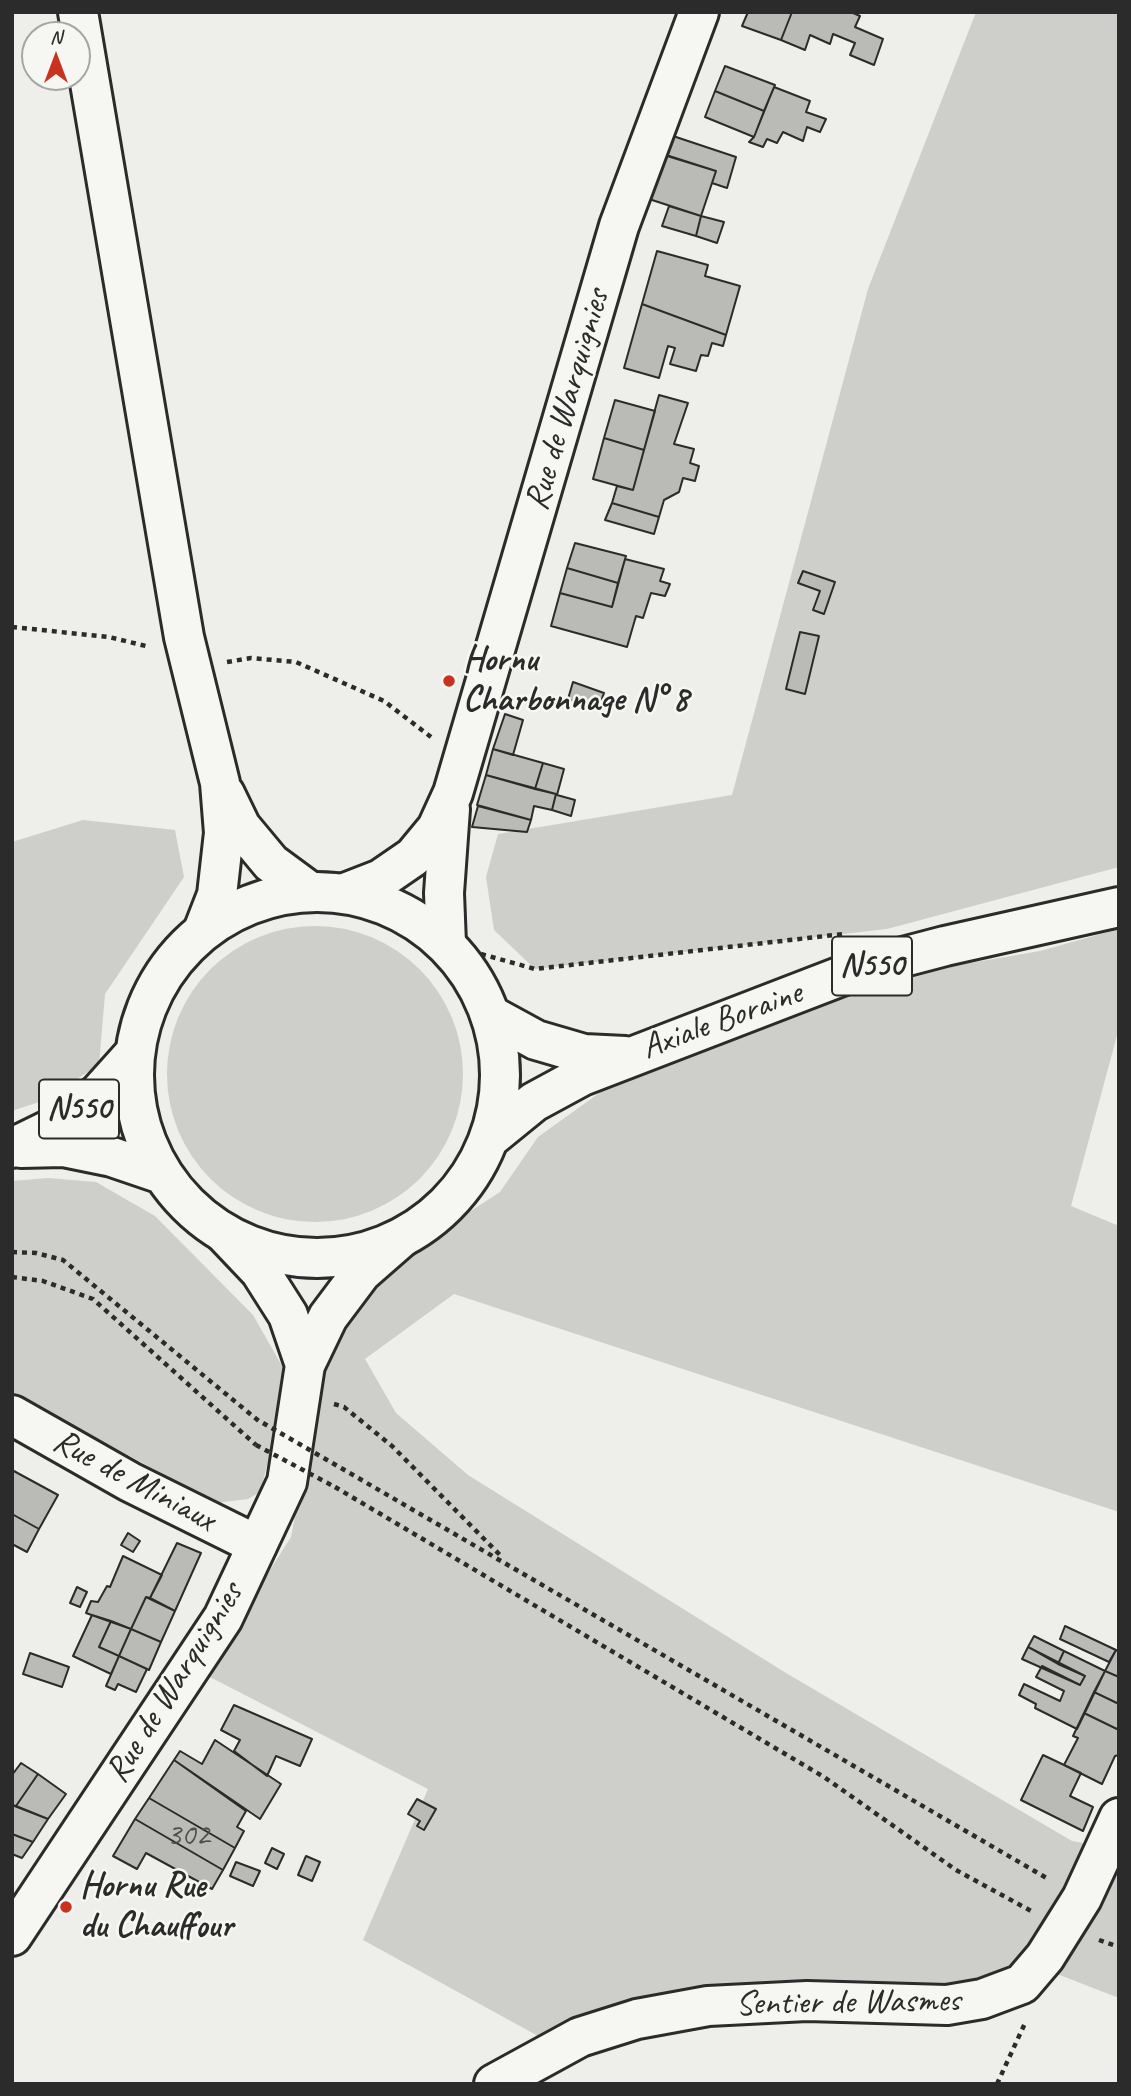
<!DOCTYPE html>
<html>
<head>
<meta charset="utf-8">
<style>
  body { margin:0 }
  #map { position:relative; width:1131px; height:2096px; overflow:hidden; background:#eeeeea; font-family:Caveat,sans-serif }
  canvas { display:block }
  .frame { position:absolute; inset:0; border:14px solid #2b2b2b; pointer-events:none }
  .north { position:absolute; left:21px; top:21px; width:70px; height:70px; box-sizing:border-box; background:#f6f6f2; border:2px solid #a5a5a2; border-radius:50%; rotate:0deg; font-size:19px; font-weight:700; line-height:28px; text-align:center; color:#2b2b2b }
  .north::after { content:''; display:block; margin:auto; width:24px; height:32px; background:#c8321e; clip-path:polygon(50% 0,100% 100%,50% 72%,0 100%) }
</style>
</head>
<body>
<div id="map">
<canvas width="1131" height="2096"></canvas>
<div class="frame"></div>
<div class="north">N</div>
</div>
<script>
const c = document.querySelector('canvas').getContext('2d');
c.lineJoin = 'round';
function fillPath(path, color) { c.fillStyle = color; c.fill(path, 'evenodd'); }
const shape = rows => new Path2D(rows.map(r => 'M' + r).join(''));
function trace(path, color, width, dash) { c.strokeStyle = color; c.lineWidth = width; c.lineCap = dash ? 'butt' : 'round'; c.setLineDash(dash || []); c.stroke(path); }
function label(font, color, halo, rows, align = 'center') {
  c.font = font + ' Caveat,sans-serif'; c.lineWidth = 5; c.setLineDash([]); c.textBaseline = 'middle'; c.strokeStyle = halo; c.fillStyle = color; for (const [text, x, y, turn = 0] of rows) {
    c.save(); c.translate(x, y); c.rotate((+turn || 0) * Math.PI / 180); c.textAlign = isNaN(turn) ? turn : align; if (halo) c.strokeText(text, 0, 0); c.fillText(text, 0, 0); c.restore();
  }
}
fillPath(shape([
  [976,12,1119,12,1119,867,887,929,535,969,494,930,486,877,498,834,732,795,868,289],
  [83,820,175,830,184,877,105,994,99,1065,42,1101,12,1111,12,842],
  '167 1074a148 148 0 1 1 296 0a148 148 0 1 1-296 0Z',
  [1119,929,1119,1028,1071,1206,1119,1226,1119,1512,454,1294,365,1359,396,1413,468,1475,786,1673,1072,1841,1119,1850,1119,1998,1057,1974,974,2016,727,2020,560,2048,363,1940,428,1789,204,1674,291,1537,329,1344,379,1281,437,1233,500,1192,538,1137,602,1091,763,1025,912,973,1040,951],
  [48,1178,96,1182,155,1216,253,1315,290,1380,260,1492,248,1499,216,1503,12,1392,12,1181]
]), '#cececa');
const building = shape([
  [748,12,792,12,781,40,742,26,748,12],
  [792,12,851,12,860,16,855,27,883,39,874,65,850,55,855,43,833,34,830,44,810,35,805,50,781,40,792,12],
  [725,66,775,85,764,111,715,91,725,66],
  [774,87,810,101,806,112,826,119,820,132,807,127,803,141,783,132,777,143,767,139,763,147,749,142,754,137,774,87],
  [715,91,764,111,754,137,705,117,715,91],
  [673,136,736,157,727,188,712,183,716,171,666,155,673,136],
  [664,155,716,171,701,216,649,199,664,155],
  [669,206,701,216,696,236,662,226,669,206],
  [701,216,724,222,717,243,696,236,701,216],
  [657,251,708,265,705,276,740,286,726,335,642,304,657,251],
  [642,304,726,335,723,346,712,343,708,356,701,355,696,371,670,364,675,348,668,346,659,378,624,368,642,304],
  [659,395,688,403,674,444,694,449,690,463,699,466,695,481,683,478,679,492,664,500,659,517,612,503,617,486,633,490,659,395],
  [615,400,655,411,644,450,604,438,615,400],
  [604,438,644,450,633,490,593,479,604,438],
  [612,503,659,517,654,534,605,520,612,503],
  [575,543,626,556,618,583,567,568,575,543],
  [625,559,664,569,660,581,670,584,665,596,651,593,643,618,636,616,627,647,551,626,560,593,612,607,625,559],
  [567,568,618,583,612,607,560,593,567,568],
  [803,571,835,582,824,614,813,610,820,591,798,583,803,571],
  [800,632,819,636,805,694,786,689,800,632],
  [573,682,604,693,598,710,568,699,573,682],
  [505,714,523,720,513,755,493,749,505,714],
  [493,749,543,763,535,789,486,775,493,749],
  [543,763,564,769,557,795,575,800,571,816,552,810,556,794,535,789,543,763],
  [486,775,556,794,552,810,534,806,531,820,477,805,486,775],
  [478,806,531,820,527,832,472,827,478,806],
  [12,1470,58,1495,39,1529,12,1514,12,1470],
  [12,1514,39,1529,27,1552,12,1544,12,1514],
  [128,1533,140,1541,133,1552,121,1545,128,1533],
  [177,1543,201,1553,175,1611,150,1598,177,1543],
  [123,1556,162,1575,150,1598,146,1597,131,1629,86,1613,91,1601,98,1602,107,1586,110,1587,123,1556],
  [77,1587,87,1592,80,1607,70,1603,77,1587],
  [146,1597,175,1611,161,1642,131,1629,146,1597],
  [92,1615,111,1621,99,1647,119,1656,111,1674,73,1656,92,1615],
  [111,1621,131,1629,119,1656,99,1647,111,1621],
  [1065,1626,1116,1650,1109,1662,1060,1639,1065,1626],
  [131,1629,161,1642,149,1670,119,1656,131,1629],
  [1034,1636,1064,1651,1058,1664,1028,1647,1034,1636],
  [1028,1647,1085,1676,1080,1685,1022,1659,1028,1647],
  [1116,1650,1119,1651,1119,1677,1105,1671,1116,1650],
  [1064,1651,1105,1671,1077,1729,1035,1708,1036,1704,1019,1695,1024,1684,1060,1701,1064,1691,1036,1677,1042,1666,1080,1685,1085,1676,1058,1664,1064,1651],
  [30,1653,69,1667,62,1687,23,1674,30,1653],
  [119,1656,147,1669,136,1692,118,1684,115,1690,106,1686,119,1656],
  [1105,1671,1119,1677,1119,1704,1094,1692,1105,1671],
  [1094,1692,1119,1704,1119,1730,1084,1713,1094,1692],
  [234,1705,312,1739,300,1766,276,1756,267,1776,234,1751,240,1740,221,1730,234,1705],
  [1084,1713,1119,1730,1119,1755,1115,1756,1102,1784,1064,1765,1078,1738,1073,1736,1084,1713],
  [215,1740,281,1784,260,1819,174,1760,180,1751,202,1764,215,1740],
  [1043,1755,1081,1773,1070,1796,1093,1807,1083,1831,1021,1800,1043,1755],
  [174,1760,246,1811,237,1827,244,1831,235,1848,149,1798,174,1760],
  [21,1763,38,1774,16,1806,12,1805,12,1775,21,1763],
  [38,1774,66,1794,48,1819,16,1806,38,1774],
  [149,1798,235,1848,223,1870,135,1819,149,1798],
  [417,1799,436,1809,424,1830,417,1826,420,1821,408,1814,417,1799],
  [12,1805,48,1819,33,1842,12,1834,12,1805],
  [135,1819,223,1870,212,1889,146,1853,137,1869,113,1856,135,1819],
  [12,1834,33,1842,22,1858,12,1854,12,1834],
  [272,1848,284,1854,277,1869,265,1863,272,1848],
  [306,1856,320,1862,312,1881,298,1875,306,1856],
  [236,1862,260,1871,253,1886,230,1876,236,1862]
]);
fillPath(building, '#babab7');
trace(building, '#2b2b2b', 2);
const street = shape([
  [78,12,184,637,220,783,224,833,217,895,203,931],
  [225,794,241,827,271,863,309,891],
  [12,1415,130,1482,257,1545],
  [494,2084,580,2037,637,2019,708,2006,807,2001,947,2005,982,1999,1022,1984,1045,1957,1082,1898,1119,1818]
]);
const secondary = shape([
  [345,893,381,879,413,857,437,828,453,793,619,226,699,12],
  [446,944,444,893,450,809],
  [224,1233,260,1271,288,1315,305,1365],
  [12,1936,223,1618,287,1482,305,1365,328,1317,361,1273,401,1238]
]);
const primary = shape([
  '134 1075a183 183 0 1 1 366 0a183 183 0 1 1-366 0Z',
  [492,1016,536,1040,584,1054,625,1056],
  [491,1137,534,1102,582,1076,865,967,945,946,1119,907],
  [12,1148,59,1125,99,1093,134,1054],
  [21,1148,63,1147,112,1157,162,1174]
]);
trace(street, '#2b2b2b', 44);
trace(secondary, '#2b2b2b', 44);
trace(primary, '#2b2b2b', 44);
trace(shape([
  [12,627,109,637,150,647],
  [227,662,251,658,296,662,384,701,431,737],
  [481,954,535,969,843,934],
  [12,1252,36,1253,63,1260,260,1422],
  [12,1277,43,1281,93,1299,256,1445],
  [334,1404,344,1407,392,1446,500,1555],
  [341,1468,1050,1880],
  [335,1487,824,1777,956,1870,1033,1912],
  [1099,1940,1119,1947],
  [997,2084,1026,2021]
]), '#2b2b2b', 4.5, [5, 5]);
trace(street, '#f6f6f2', 38);
trace(secondary, '#f6f6f2', 38);
trace(primary, '#f6f6f2', 38);
trace(shape([
  [263,1423,341,1468],
  [256,1445,335,1487]
]), '#2b2b2b', 4.5, [5, 5]);
for (const [x, y, r, color] of [
  [449,681,7,"#c8321e"],
  [66,1907,7,"#c8321e"]
]) { const dot = new Path2D(); dot.arc(x, y, r, 0, 2 * Math.PI); c.fillStyle = color; c.fill(dot); trace(dot, '#f6f6f2', 2.5); }
label('32px', '#4f4f4e', null, [
  ["302",188,1836]
]);
for (const [x, y, w] of [
  [872,966,80],
  [79,1109,80]
]) { const box = new Path2D(); box.roundRect(x - w / 2, y - 29.5, w, 59, 5); c.fillStyle = '#f6f6f2'; c.fill(box); trace(box, '#2b2b2b', 2); }
label('bold 33px', '#2b2b2b', null, [
  ["N550",872,966],
  ["N550",79,1109]
]);
label('35px', '#2b2b2b', '#f6f6f2', [
  ["Rue de Warquignies",568,400,-74],
  ["Axiale Boraine",722,1021,-20],
  ["Rue de Miniaux",134,1481,28],
  ["Rue de Warquignies",175,1683,-58],
  ["Sentier de Wasmes",848,2003,-1]
]);
label('bold 35px', '#2b2b2b', '#f6f6f2', [
  ["Hornu",463,661],
  ["Charbonnage N° 8",463,701],
  ["Hornu Rue",80,1887],
  ["du Chauffour",80,1927]
], 'left');
</script>
</body>
</html>
